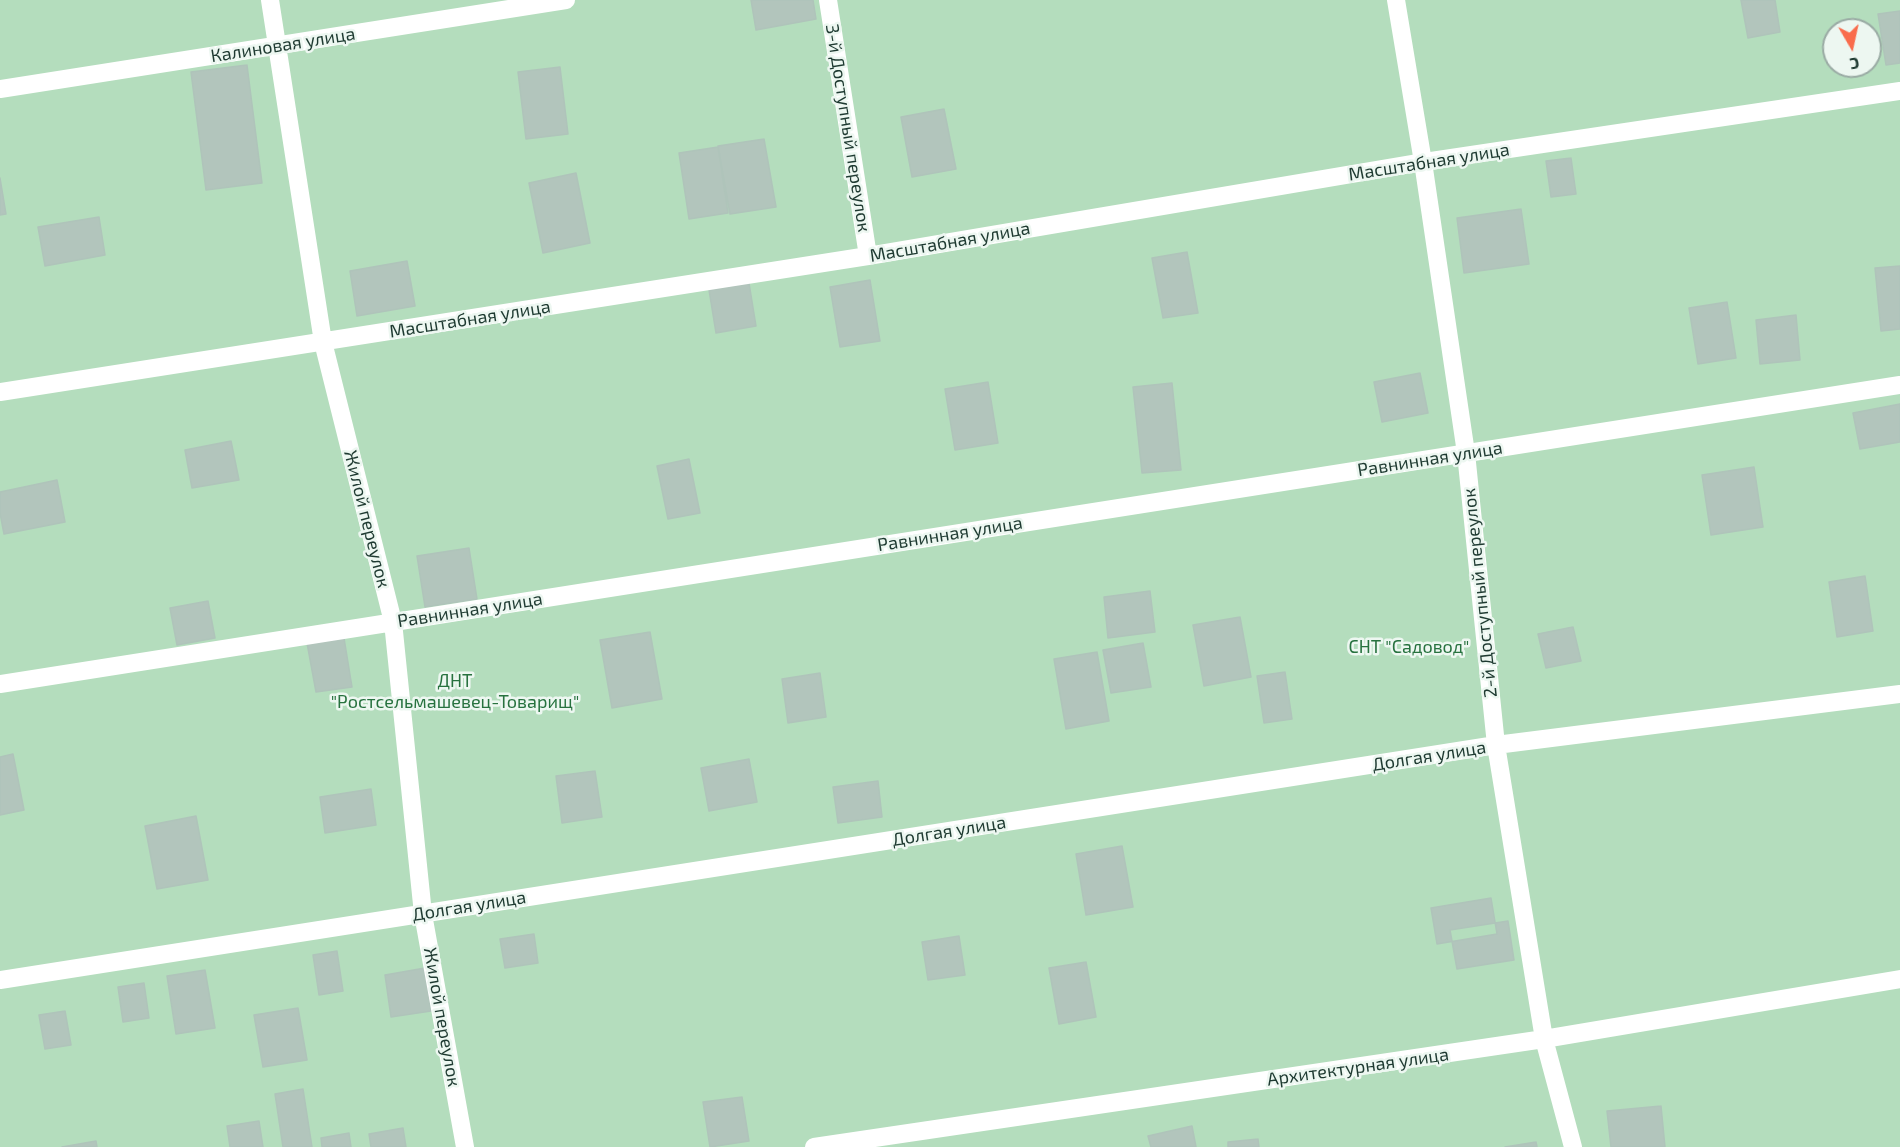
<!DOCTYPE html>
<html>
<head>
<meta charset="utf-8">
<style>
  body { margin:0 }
  #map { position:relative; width:1900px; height:1147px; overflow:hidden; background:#ddeae3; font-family:"Exo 2",sans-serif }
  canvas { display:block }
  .north { position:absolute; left:1822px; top:18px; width:60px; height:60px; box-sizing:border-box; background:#edf7f1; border:2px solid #9aaba4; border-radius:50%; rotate:171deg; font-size:16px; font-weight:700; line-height:24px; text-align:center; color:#1e3a31 }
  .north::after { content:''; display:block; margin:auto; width:21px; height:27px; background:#f96c4c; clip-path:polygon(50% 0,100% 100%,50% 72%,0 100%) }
</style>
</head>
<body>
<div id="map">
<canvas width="1900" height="1147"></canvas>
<div class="north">С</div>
</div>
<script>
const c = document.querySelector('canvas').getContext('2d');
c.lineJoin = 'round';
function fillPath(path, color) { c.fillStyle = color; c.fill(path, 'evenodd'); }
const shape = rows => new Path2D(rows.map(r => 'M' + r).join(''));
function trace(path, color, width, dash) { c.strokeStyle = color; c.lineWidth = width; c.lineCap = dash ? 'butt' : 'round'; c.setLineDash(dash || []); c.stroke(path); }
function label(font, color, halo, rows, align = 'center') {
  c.font = font + ' "Exo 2",sans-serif'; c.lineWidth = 5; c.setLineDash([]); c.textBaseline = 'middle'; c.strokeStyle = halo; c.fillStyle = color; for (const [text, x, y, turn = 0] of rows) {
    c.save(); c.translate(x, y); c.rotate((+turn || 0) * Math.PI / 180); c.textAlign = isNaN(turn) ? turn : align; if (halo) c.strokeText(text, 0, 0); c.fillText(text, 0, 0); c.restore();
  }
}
fillPath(shape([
  [0,0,1900,0,1900,1147,0,1147],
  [1834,30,1870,30,1870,66,1834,66]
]), '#b4ddbd');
const building = shape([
  [751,0,813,0,816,19,756,30,751,0],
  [1741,0,1775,0,1780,32,1748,38,1741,0],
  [1900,11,1900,63,1886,65,1878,14,1900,11],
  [247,65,262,183,206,190,191,72,247,65],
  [560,67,568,134,526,139,518,72,560,67],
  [944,109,956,169,912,177,901,117,944,109],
  [764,139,776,207,730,214,718,146,764,139],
  [718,147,728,213,689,219,679,153,718,147],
  [1571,158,1576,194,1551,197,1546,161,1571,158],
  [576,173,590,243,543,253,529,183,576,173],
  [0,178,6,214,0,215,0,178],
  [1521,209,1529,264,1464,273,1457,218,1521,209],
  [99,217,105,255,45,266,38,227,99,217],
  [1187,252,1198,313,1163,318,1152,258,1187,252],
  [407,261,415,306,357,316,350,271,407,261],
  [1900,266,1900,329,1881,331,1875,268,1900,266],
  [870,280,880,341,840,347,830,287,870,280],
  [749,283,756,326,716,333,709,290,749,283],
  [1727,302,1736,358,1698,364,1689,308,1727,302],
  [1796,315,1800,360,1760,364,1756,320,1796,315],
  [1420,373,1428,413,1382,422,1374,382,1420,373],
  [988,382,998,443,955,450,945,389,988,382],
  [1172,383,1181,470,1142,473,1133,387,1172,383],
  [1900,404,1900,442,1860,449,1853,413,1900,404],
  [231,441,239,480,192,488,185,450,231,441],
  [689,459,700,513,668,519,657,466,689,459],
  [1754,467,1763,527,1711,535,1702,475,1754,467],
  [57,480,65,522,4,534,0,513,0,492,57,480],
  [469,548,477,599,425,607,417,556,469,548],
  [1865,576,1873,631,1837,637,1829,582,1865,576],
  [1150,591,1155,632,1108,638,1104,597,1150,591],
  [208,601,215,638,177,645,170,608,208,601],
  [1240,617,1251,677,1204,686,1193,625,1240,617],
  [1573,627,1581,661,1546,668,1538,634,1573,627],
  [650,632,662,699,612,708,600,640,650,632],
  [344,638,352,687,316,692,307,643,344,638],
  [1143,643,1151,687,1111,693,1103,650,1143,643],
  [1097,652,1109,721,1066,729,1054,659,1097,652],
  [1285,672,1292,719,1264,723,1257,676,1285,672],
  [820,673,826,717,788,723,782,679,820,673],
  [13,754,24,810,0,815,0,757,13,754],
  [749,759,757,802,709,811,701,768,749,759],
  [595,771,602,817,562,823,556,776,595,771],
  [878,781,882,817,838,823,833,787,878,781],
  [371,789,376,825,325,833,320,797,371,789],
  [196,816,208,880,157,889,145,826,196,816],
  [1122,846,1133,907,1086,915,1076,854,1122,846],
  [1491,898,1497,934,1437,944,1431,908,1491,898],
  [1508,921,1514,960,1457,969,1450,930,1508,921],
  [534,934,538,963,505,968,500,939,534,934],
  [959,936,965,975,928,980,922,942,959,936],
  [337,951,343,991,319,995,313,955,337,951],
  [1086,962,1096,1017,1059,1024,1049,968,1086,962],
  [425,968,431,1011,391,1017,385,975,425,968],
  [205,970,215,1028,176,1034,167,976,205,970],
  [144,983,149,1018,123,1022,118,987,144,983],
  [298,1008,307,1060,263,1067,254,1015,298,1008],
  [65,1011,71,1045,45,1049,39,1015,65,1011],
  [303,1089,312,1147,283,1147,275,1094,303,1089],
  [742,1097,749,1141,710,1147,703,1102,742,1097],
  [1661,1106,1665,1147,1611,1147,1607,1111,1661,1106],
  [259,1121,263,1147,230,1147,227,1126,259,1121],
  [1192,1126,1196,1147,1151,1147,1148,1136,1192,1126],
  [403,1128,406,1147,371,1147,369,1134,403,1128],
  [349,1133,351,1147,322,1147,321,1138,349,1133],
  [1258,1139,1259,1147,1228,1147,1228,1142,1258,1139],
  [96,1141,97,1147,62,1147,96,1141],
  [1536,1142,1537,1147,1505,1147,1536,1142]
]);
fillPath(building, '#b2c5bc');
trace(building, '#afc4ba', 1.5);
trace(shape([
  [270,0,323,342,393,622,423,914,465,1147],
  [828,0,868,256],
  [1396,0,1423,162,1466,453,1496,745,1544,1039,1573,1147],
  [0,89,566,0],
  [0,392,868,256,1423,162,1900,91],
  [0,684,1900,385],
  [0,980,1496,745,1900,694],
  [814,1147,1544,1039,1900,979]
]), '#fff', 18);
label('18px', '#1e3a31', '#edf7f1', [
  ["Калиновая улица",283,45,-9],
  ["3-й Доступный переулок",848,128,81],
  ["Масштабная улица",1429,162,-9],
  ["Масштабная улица",950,242,-10],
  ["Масштабная улица",470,319,-9],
  ["Равнинная улица",1430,459,-9],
  ["Жилой переулок",367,519,76],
  ["Равнинная улица",950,534,-9],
  ["2-й Доступный переулок",1480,593,-96],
  ["Равнинная улица",470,610,-9],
  ["Долгая улица",1429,756,-9],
  ["Долгая улица",949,831,-9],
  ["Долгая улица",469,906,-9],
  ["Жилой переулок",442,1017,80],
  ["Архитектурная улица",1358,1067,-8]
]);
label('18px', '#27723f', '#edf7f1', [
  ["СНТ \"Садовод\"",1409,647],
  ["ДНТ",455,681],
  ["\"Ростсельмашевец-Товарищ\"",455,702]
]);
</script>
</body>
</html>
